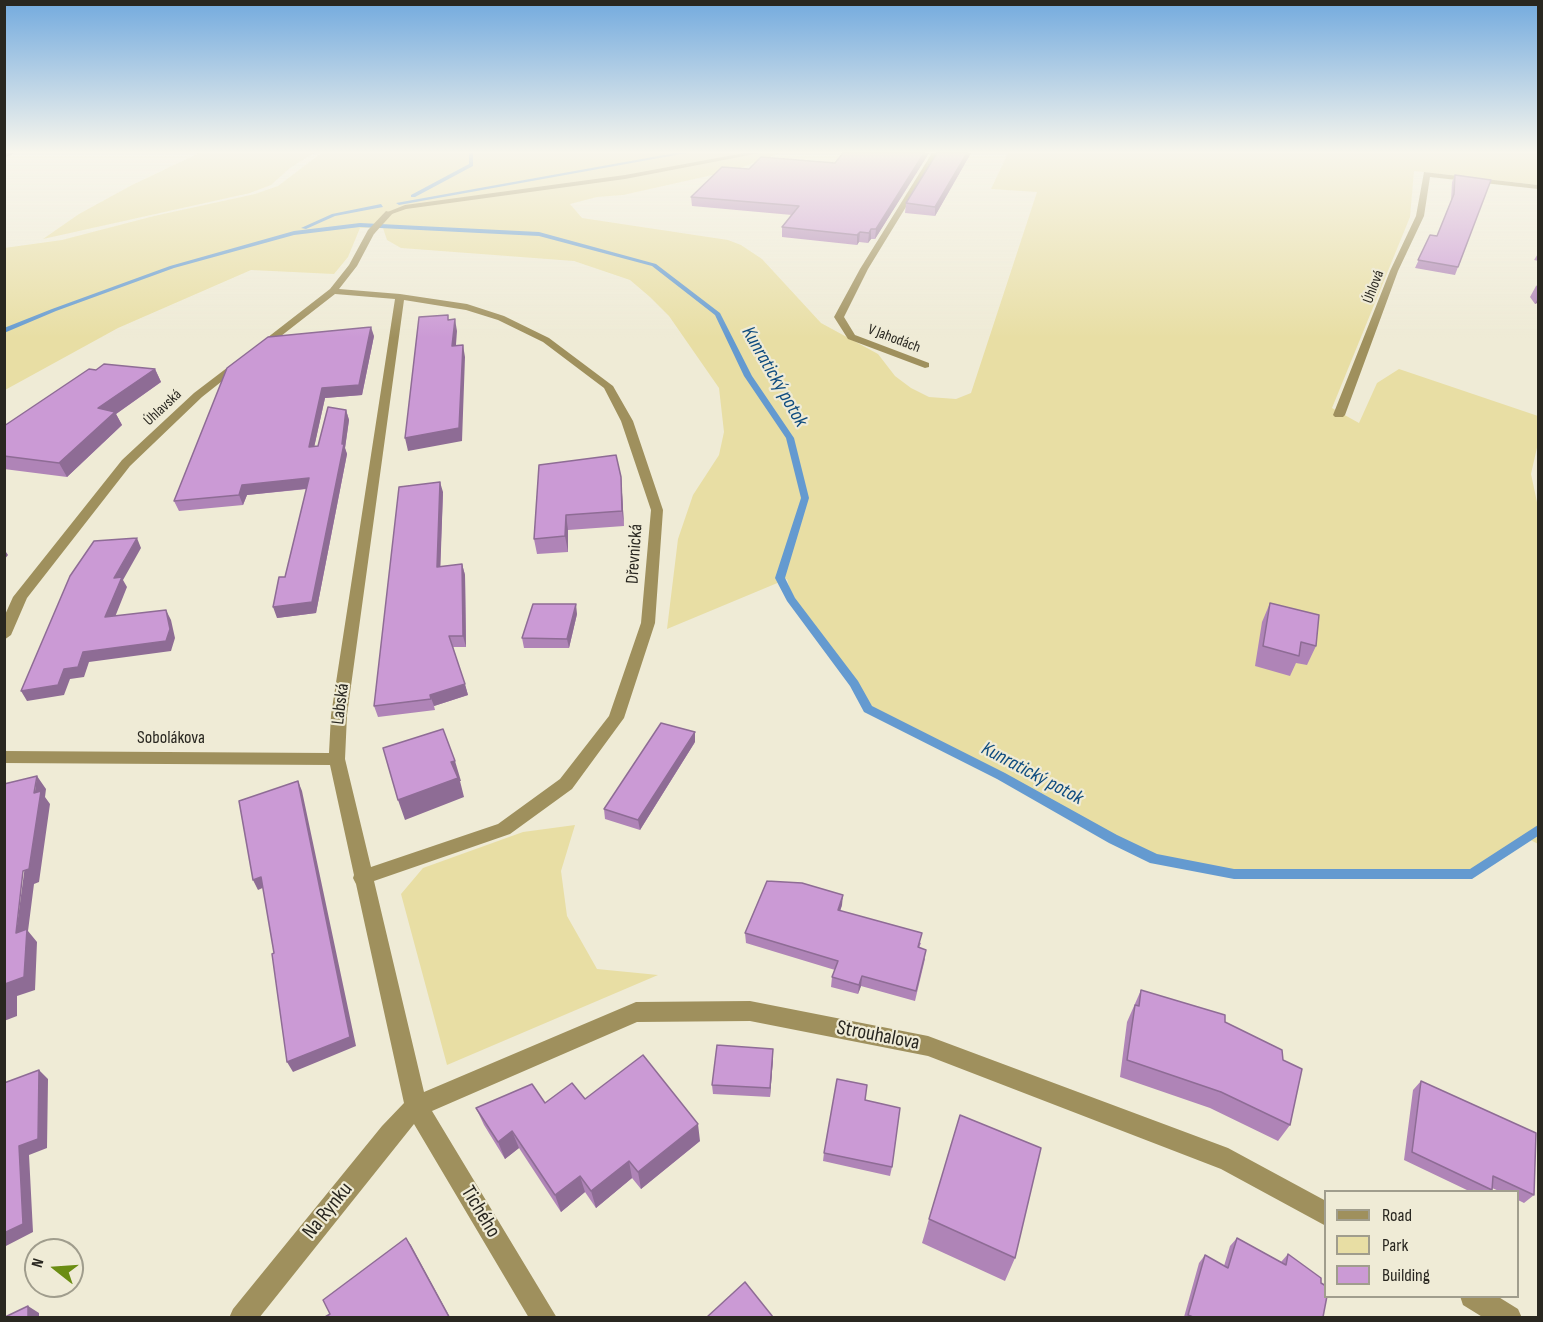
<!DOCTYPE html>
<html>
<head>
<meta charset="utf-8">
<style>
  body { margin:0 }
  #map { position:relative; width:1543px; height:1322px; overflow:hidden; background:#efebd6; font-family:"Sofia Sans Condensed",sans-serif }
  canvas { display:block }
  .frame { position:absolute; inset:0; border:6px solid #292720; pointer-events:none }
  .legend { position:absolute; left:1324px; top:1190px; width:195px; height:108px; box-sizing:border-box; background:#efebd6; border:2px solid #a09d8d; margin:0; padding:8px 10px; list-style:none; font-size:18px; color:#292720 }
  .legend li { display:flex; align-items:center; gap:12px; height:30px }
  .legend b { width:30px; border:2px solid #a09d8d }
  .north { position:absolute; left:24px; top:1238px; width:60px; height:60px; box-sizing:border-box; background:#efebd6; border:2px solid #a09d8d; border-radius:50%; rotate:287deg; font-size:16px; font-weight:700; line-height:24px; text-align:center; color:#292720 }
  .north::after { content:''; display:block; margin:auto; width:21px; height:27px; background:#6b8d13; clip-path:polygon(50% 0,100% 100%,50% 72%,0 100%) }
</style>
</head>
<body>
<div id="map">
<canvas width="1543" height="1322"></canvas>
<div class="frame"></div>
<ul class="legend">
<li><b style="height:8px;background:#9f905d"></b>Road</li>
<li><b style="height:16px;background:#e8dea4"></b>Park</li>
<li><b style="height:16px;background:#cb9ad5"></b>Building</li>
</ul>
<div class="north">N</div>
</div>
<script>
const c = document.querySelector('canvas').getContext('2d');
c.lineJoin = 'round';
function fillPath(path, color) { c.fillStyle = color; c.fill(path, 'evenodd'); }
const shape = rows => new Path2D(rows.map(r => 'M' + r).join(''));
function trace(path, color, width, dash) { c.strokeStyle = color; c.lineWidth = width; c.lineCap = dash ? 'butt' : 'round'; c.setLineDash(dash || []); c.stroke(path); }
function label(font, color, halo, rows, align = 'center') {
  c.font = font + ' "Sofia Sans Condensed",sans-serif'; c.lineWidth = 4.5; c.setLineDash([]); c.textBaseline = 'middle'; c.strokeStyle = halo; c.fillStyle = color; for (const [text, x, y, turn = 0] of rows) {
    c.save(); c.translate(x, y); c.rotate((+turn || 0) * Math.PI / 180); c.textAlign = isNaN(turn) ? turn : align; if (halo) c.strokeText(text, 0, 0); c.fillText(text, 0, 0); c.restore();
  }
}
fillPath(shape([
  [199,153,314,153,290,168,271,185,250,193,43,239,79,214,132,185],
  [321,153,780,153,735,170,623,195,597,197,570,204,582,218,728,240,741,245,762,259,821,323,878,354,895,376,911,388,929,397,956,399,971,393,1037,192,991,189,1008,153,1538,153,1538,185,1414,171,1410,217,1332,408,1359,423,1377,383,1399,369,1538,416,1538,443,1531,474,1538,507,1538,844,1527,838,1479,869,1353,874,1234,874,1156,858,868,709,794,604,787,579,667,629,678,539,693,495,719,455,724,432,719,388,669,316,650,297,630,280,574,261,401,248,387,240,383,228,360,228,348,257,334,274,251,270,118,328,5,390,4,248,62,240,154,216,255,194,278,186],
  [575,825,561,871,567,916,597,969,658,975,447,1065,401,894,423,868,523,832]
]), '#e8dea4');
fillPath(shape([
  [469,153,473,153,473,166,415,197,411,197,411,195,469,164,469,153],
  [675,153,687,153,399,205,396,203,675,153],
  [381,204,383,207,335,216,306,229,301,228,332,214,381,204],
  [360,223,539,232,656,264,720,313,752,376,794,438,809,498,785,578,795,598,858,681,872,706,1005,773,1117,835,1157,854,1234,869,1470,869,1538,825,1538,836,1472,879,1234,879,1150,863,1109,843,997,779,864,712,850,686,787,601,775,578,801,498,786,438,744,376,715,315,652,266,539,236,360,227,294,235,174,268,56,311,4,333,4,328,52,309,170,266,294,231,360,223]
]), '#649ad0');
fillPath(shape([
  [386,211,393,213,374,234,368,234,368,230,386,211]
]), '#9f905d');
fillPath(shape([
  [744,153,760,153,625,179,406,209,389,215,385,213,405,205,625,175,744,153],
  [932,153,939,153,868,269,844,317,855,335,929,363,929,367,925,368,848,339,834,317,860,269,932,153],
  [1424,172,1538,185,1538,189,1430,177,1424,216,1398,271,1345,415,1343,417,1335,417,1333,415,1390,271,1416,216,1424,172],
  [368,230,375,232,357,266,339,289,400,294,467,304,504,316,549,338,613,386,633,421,663,510,655,623,624,718,572,789,510,834,374,881,424,1092,636,1002,750,1001,928,1036,1228,1148,1326,1201,1326,1226,1221,1169,928,1056,750,1021,637,1022,432,1111,557,1318,529,1318,414,1124,259,1318,229,1318,233,1309,382,1126,404,1103,356,884,353,878,354,875,330,765,4,763,4,751,329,753,331,715,395,299,335,294,263,350,254,348,330,289,349,265,368,230],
  [404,300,466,310,498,320,543,342,604,388,621,421,651,510,641,623,609,716,560,779,498,824,371,867,345,759,347,715,404,300],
  [236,361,245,363,202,397,130,466,27,598,11,635,4,640,4,617,13,597,122,460,194,393,236,361],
  [1460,1296,1497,1296,1518,1309,1522,1318,1484,1318,1463,1305,1460,1296]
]), '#9f905d');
fillPath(shape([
  [929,153,875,239,871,239,868,243,859,242,857,245,782,237,782,227,792,215,692,206,691,197,749,169,835,163],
  [971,153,935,216,905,213,906,203],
  [1455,175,1458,267,1455,275,1415,268,1430,235,1437,236,1451,201,1452,182],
  [1539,252,1539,261,1534,260],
  [1539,284,1539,302,1535,304,1530,297,1536,286],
  [374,336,362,395,325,398,314,447,318,446,346,410,349,420,345,448,347,454,316,613,277,618,285,577,307,489,247,495,243,505,179,511,174,501],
  [155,369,161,382,116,414,122,425,67,477,4,469,4,426,96,370],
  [539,465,621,477,624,526,568,530,568,552,537,554,534,539],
  [443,492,440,567,462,564,465,575,466,647,453,647,468,695,434,706,435,710,378,717,374,706],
  [1270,603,1316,646,1307,665,1296,663,1290,676,1255,666,1262,622],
  [577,614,569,648,524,648,522,638],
  [695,742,640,830,605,819,604,809],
  [842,905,840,911,921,943,919,948,925,959,915,1001,861,986,858,994,831,987,832,977,835,970,746,943,745,933],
  [1141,990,1225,1022,1290,1125,1278,1141,1210,1108,1120,1077,1127,1022],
  [773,1058,770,1097,713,1094,712,1085],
  [1421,1081,1534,1195,1524,1203,1518,1200,1518,1191,1499,1191,1492,1188,1490,1191,1469,1191,1404,1160,1413,1090],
  [585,1099,700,1141,641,1189,632,1178,596,1208,585,1192,561,1212,519,1148,505,1159,484,1125,476,1108],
  [865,1100,892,1167,890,1176,823,1161,824,1153],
  [929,1219,1015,1258,1005,1281,922,1243],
  [1237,1238,1281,1262,1288,1254,1321,1283,1323,1317,1184,1317,1199,1263,1205,1255,1224,1266,1230,1246]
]), '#af84b7');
fillPath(shape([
  [5,153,15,153,6,157],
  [924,153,929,153,875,239,876,229],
  [967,153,971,153,935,216,935,207],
  [871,229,871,239,868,243,869,233],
  [860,232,859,242,857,245,857,235],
  [1539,296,1539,302,1535,304],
  [455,319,457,331,455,358,452,346],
  [371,327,374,336,362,395,325,398,312,457,309,447,322,388],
  [463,345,465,357,462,441,408,451,405,438],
  [155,369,161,382,116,414,122,425,67,477,59,463,98,408],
  [346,410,349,420,345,448,347,454,316,613,277,618,273,607,342,444],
  [621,477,622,492,624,526,622,511],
  [309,478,313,488,247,495,243,505,239,495,242,485],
  [440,482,443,492,440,578,437,567],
  [566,515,568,530,568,552,565,536],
  [137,538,141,548,123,580,127,587,111,627,105,617,114,578],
  [4,549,8,555,4,560],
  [462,564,465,575,466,647,463,636],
  [576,604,577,614,569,648,567,639],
  [166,610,171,620,175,638,171,651,89,662,84,677,70,679,64,695,27,701,21,691,83,652],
  [465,684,468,695,434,706,430,695],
  [695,732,695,742,640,830,638,820],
  [455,761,461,781,460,781,464,797,405,820,398,800,451,762],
  [37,776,46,789,45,797,50,804,39,882,34,884,28,931,37,942,35,990,17,996,17,1016,4,1021,5,984,16,933],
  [298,781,302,791,356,1046,293,1072,287,1062],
  [261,877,267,886,258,890,253,880],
  [843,895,842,905,837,920,838,910],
  [862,976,861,986,858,994,859,985],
  [773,1049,773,1058,770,1097,770,1088],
  [39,1070,48,1079,47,1148,29,1155,33,1232,4,1247,4,1233,19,1146],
  [698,1124,700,1141,641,1189,638,1172],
  [512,1131,519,1148,505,1159,498,1142],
  [629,1161,632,1178,596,1208,591,1191],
  [580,1176,585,1192,561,1212,555,1195],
  [406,1238,411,1245,450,1317,449,1317],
  [28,1306,39,1313,39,1317,28,1317]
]), '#8e6c95');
const building = shape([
  [843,153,924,153,876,229,871,229,869,233,860,232,857,235,782,227,799,206,691,197,722,167,749,169,761,157,835,163,843,153],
  [937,153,967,153,935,207,906,203,937,153],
  [1455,175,1491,180,1458,267,1418,260,1430,235,1437,236,1454,194,1455,175],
  [448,315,448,320,455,319,452,346,463,345,459,428,405,438,419,317,448,315],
  [371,327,359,385,322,388,309,447,318,446,328,407,346,410,342,444,344,444,312,602,273,607,279,577,285,577,309,478,242,485,239,495,174,501,227,368,268,337,371,327],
  [104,364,155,369,98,408,115,412,59,463,4,456,4,426,89,369,96,370,104,364],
  [616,455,621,477,622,511,566,515,565,536,534,539,539,465,616,455],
  [440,482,437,567,462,564,463,636,449,636,465,684,430,695,431,699,374,706,399,487,440,482],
  [137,538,114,578,122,577,105,617,166,610,170,629,166,641,83,652,78,667,64,669,58,685,21,691,70,576,94,541,137,538],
  [1270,603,1319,615,1316,646,1301,642,1299,656,1263,646,1270,603],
  [533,604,576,604,567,639,522,638,533,604],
  [661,723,695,732,638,820,604,809,661,723],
  [443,729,455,761,451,762,458,778,398,800,383,748,443,729],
  [37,776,34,793,41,791,29,869,23,871,16,933,27,929,24,977,5,984,4,1004,4,784,37,776],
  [298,781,350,1037,287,1062,272,954,274,953,261,877,253,880,239,801,298,781],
  [767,881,802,883,843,895,838,910,922,933,918,947,926,950,916,991,862,976,859,985,832,977,838,961,745,933,767,881],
  [1141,990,1225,1015,1225,1022,1282,1050,1283,1060,1302,1069,1290,1125,1221,1092,1127,1060,1135,1005,1139,1006,1141,990],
  [717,1045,773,1049,770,1088,712,1085,717,1045],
  [643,1055,698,1124,638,1172,629,1161,591,1191,580,1176,555,1195,512,1131,498,1142,476,1108,532,1084,545,1103,572,1083,585,1099,643,1055],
  [39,1070,38,1139,19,1146,23,1224,4,1233,4,1083,39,1070],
  [837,1079,867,1085,865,1100,900,1108,892,1167,824,1153,837,1079],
  [1421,1081,1536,1133,1534,1195,1493,1176,1492,1190,1412,1152,1421,1081],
  [960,1115,1041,1148,1015,1258,929,1219,960,1115],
  [406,1238,449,1317,325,1317,330,1314,323,1300,406,1238],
  [1237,1238,1286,1265,1288,1254,1321,1278,1321,1283,1326,1286,1326,1296,1327,1296,1323,1317,1193,1317,1188,1315,1205,1255,1228,1268,1237,1238],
  [745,1282,773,1317,707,1317,745,1282],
  [28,1306,28,1317,5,1317,28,1306]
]);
fillPath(building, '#cb9ad5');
trace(building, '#8e6c95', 1.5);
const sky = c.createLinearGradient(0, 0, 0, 338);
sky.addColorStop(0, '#73aade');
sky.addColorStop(0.45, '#f8f6ed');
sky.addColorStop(1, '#f8f6ed00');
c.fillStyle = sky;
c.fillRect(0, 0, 1543, 338);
label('15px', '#292720', '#efebd6', [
  ["Úhlová",1374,287,-69],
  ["V Jahodách",894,339,21],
  ["Úhlavská",163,408,-43]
]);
label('18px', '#292720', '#efebd6', [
  ["Dřevnická",635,554,-86],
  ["Labská",341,704,-83],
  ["Sobolákova",171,738]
]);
label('italic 20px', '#0f4c7f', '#efebd6', [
  ["Kunratický potok",774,377,60],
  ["Kunratický potok",1032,774,28]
]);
label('21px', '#292720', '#efebd6', [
  ["Strouhalova",878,1036,11],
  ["Na Rynku",328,1211,-51],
  ["Tichého",480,1212,59]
]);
</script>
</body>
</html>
